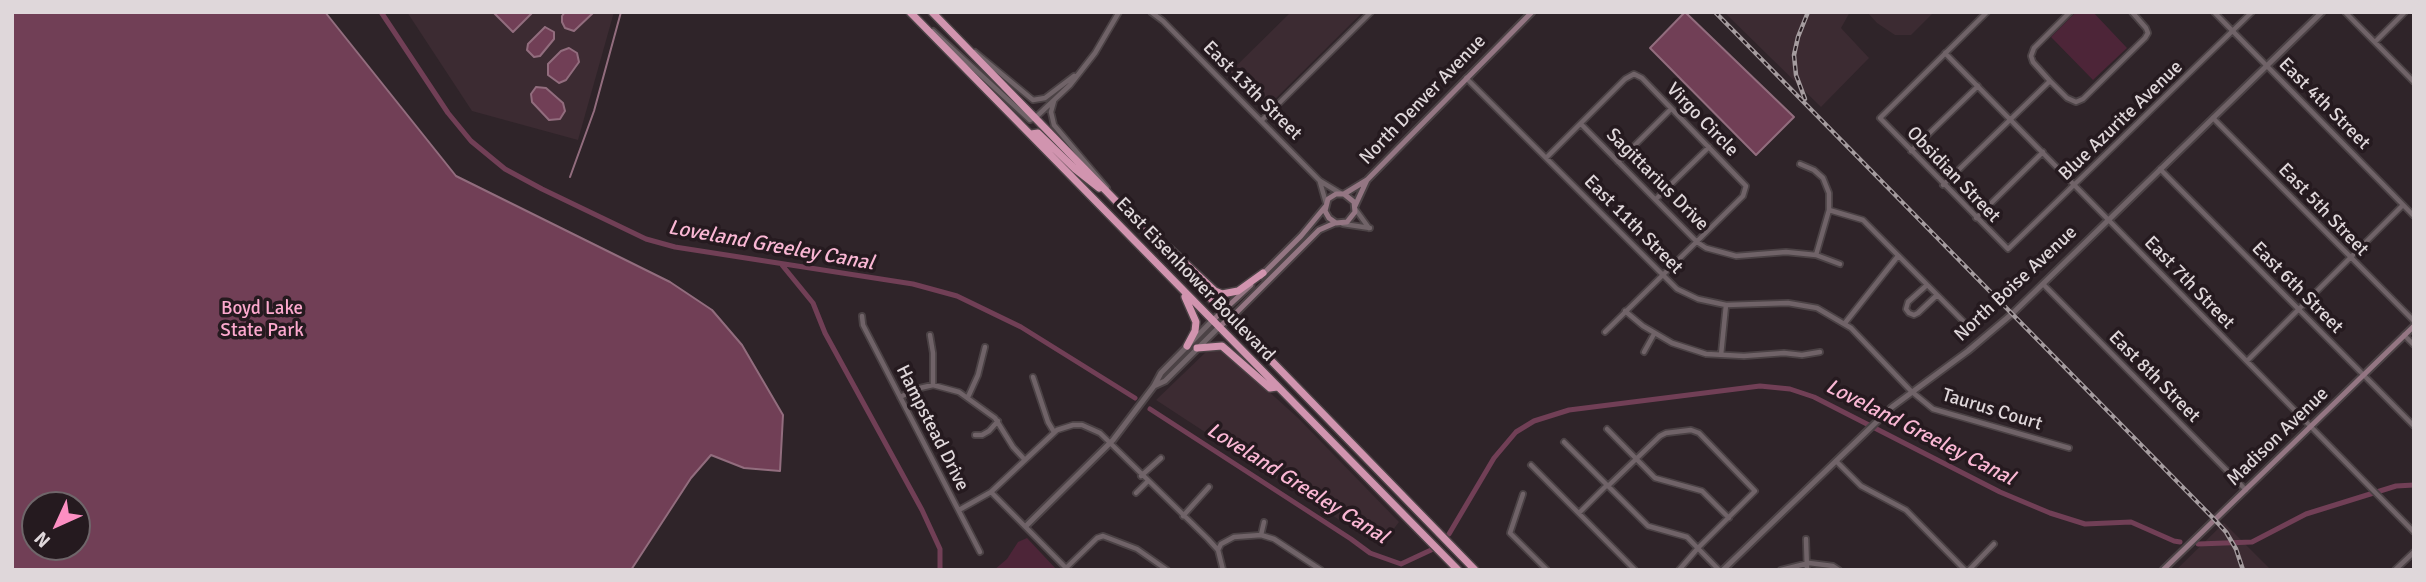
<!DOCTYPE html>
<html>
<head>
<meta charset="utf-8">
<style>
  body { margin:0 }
  #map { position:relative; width:2426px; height:582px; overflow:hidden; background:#2f2429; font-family:Signika,sans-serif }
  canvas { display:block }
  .frame { position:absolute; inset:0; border:14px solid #dfd7da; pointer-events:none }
  .north { position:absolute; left:21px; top:491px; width:70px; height:70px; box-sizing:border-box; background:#251a1f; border:2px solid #6f666a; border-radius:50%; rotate:225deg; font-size:19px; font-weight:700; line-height:28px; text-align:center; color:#dfd7da }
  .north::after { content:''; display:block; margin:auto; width:24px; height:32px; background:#fc8fc2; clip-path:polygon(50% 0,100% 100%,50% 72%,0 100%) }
</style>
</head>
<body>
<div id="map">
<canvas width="2426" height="582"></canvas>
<div class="frame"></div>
<div class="north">N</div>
</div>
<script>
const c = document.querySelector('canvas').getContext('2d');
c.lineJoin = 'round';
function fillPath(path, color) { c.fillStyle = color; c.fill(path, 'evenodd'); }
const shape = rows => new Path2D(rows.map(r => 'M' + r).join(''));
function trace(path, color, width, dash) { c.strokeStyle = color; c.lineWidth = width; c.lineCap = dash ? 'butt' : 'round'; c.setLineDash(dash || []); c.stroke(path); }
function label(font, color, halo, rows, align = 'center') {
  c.font = font + ' Signika,sans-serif'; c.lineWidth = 7; c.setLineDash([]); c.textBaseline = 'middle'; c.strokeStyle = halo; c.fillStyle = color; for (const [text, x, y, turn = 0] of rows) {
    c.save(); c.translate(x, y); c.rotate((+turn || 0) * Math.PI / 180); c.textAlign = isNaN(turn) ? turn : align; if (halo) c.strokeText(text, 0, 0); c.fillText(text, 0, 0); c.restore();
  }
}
fillPath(shape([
  [407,12,614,12,578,140,472,111],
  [1291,12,1363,12,1264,110,1228,74],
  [1724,12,1850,12,1841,28,1869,58,1821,107],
  [1867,12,1934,12,1911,35,1895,35,1877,23],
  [1218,349,1232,358,1298,418,1399,522,1382,544,1367,538,1156,400,1207,351],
  [2224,523,2271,570,2176,570]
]), '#3c2b32');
fillPath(shape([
  [2076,12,2093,12,2127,48,2093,80,2051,37],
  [1027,538,1057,570,994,570,1007,559,1018,542]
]), '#4d2538');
const water = shape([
  [12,12,325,12,456,176,670,282,712,310,742,345,783,415,780,471,744,468,711,455,691,478,631,570,12,570,12,12],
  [77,505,77,547,35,547,35,505,77,505],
  [493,12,533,12,513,32,493,12],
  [565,12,594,12,574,31,565,28,562,22,562,16,565,12],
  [1685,12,1794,117,1756,155,1650,48,1685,12],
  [545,27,554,32,554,39,540,56,534,57,527,50,528,44,545,27],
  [569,48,577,53,579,62,566,80,559,83,548,75,548,64,561,51,569,48],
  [536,87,546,88,563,103,565,111,560,119,549,120,532,102,531,94,536,87]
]);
fillPath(water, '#713f56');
trace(water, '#926d7e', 2);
trace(shape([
  [570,177,594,111,621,12]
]), '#926d7e', 2);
trace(shape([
  [381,12,448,113,471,141,505,169,542,189,646,239,675,247,913,284,957,296,1021,327,1135,398],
  [782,265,813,303,825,333,922,510,940,549,940,570],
  [1150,409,1351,539,1370,553,1401,564,1431,550],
  [1449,534,1494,458,1516,432,1534,421,1569,410,1760,386,1790,389,1814,397,2000,492,2050,513,2085,524,2131,522,2174,541,2180,542],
  [2198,544,2252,542,2306,514,2396,486,2414,485]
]), '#713f56', 5);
const minor = shape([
  [1151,12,1163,21,1320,181,1340,193],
  [1987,12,1880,118,2008,249,2252,12],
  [2070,12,2034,48,2031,56,2033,62,2050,81,2067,98,2076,102,2083,99,2145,38,2148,33,2146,28,2132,12],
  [2214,12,2414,216],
  [2345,12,2414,82],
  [933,31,1030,120,1035,118,1070,85,1095,53,1119,12],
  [2375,42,2405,12],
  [975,52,1033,100,1045,98,1074,76],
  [1945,53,2414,532],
  [1466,78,1677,289,1698,299,1726,305,1788,303,1817,308,1851,328,1911,391,1933,409,2069,448],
  [1054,101,1051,112,1054,125,1107,188],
  [2213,118,2414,321],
  [1261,121,1371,12],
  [1581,124,1697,242,1706,248,1736,256,1786,252,1816,255,1840,264],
  [1911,151,1978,86],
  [1546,158,1625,79,1634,74,1642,78,1746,186,1743,196,1605,332],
  [1618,162,1671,109],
  [1800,164,1814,170,1823,178,1829,193,1829,210,1816,255],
  [2160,169,2414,426],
  [1320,182,1326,203],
  [1943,185,2050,81],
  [1656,199,1709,147],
  [1356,210,1369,228],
  [1829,210,1863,220,1966,324],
  [1976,218,2043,152],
  [1343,224,1370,228],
  [2043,284,2246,490],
  [1927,285,1908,302,1906,309,1909,313,1914,315,1918,313,1937,295],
  [1625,311,1643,326,1672,343,1706,354,1744,356,1784,353,1802,355,1820,352],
  [862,316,863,325,980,552],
  [1845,323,1898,256],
  [930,335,933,353,933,385],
  [2404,335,2414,345],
  [1644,352,1654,334],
  [1721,355,1726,305],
  [2247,361,2403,205],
  [1033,377,1048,422,1054,432],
  [900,397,920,388,933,385,959,392,995,418,1013,447,1025,460],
  [968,397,978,375,985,347],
  [1607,429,1655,478,1702,491,1729,518],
  [975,435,982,435,989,431,998,421],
  [1564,442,1648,526,1687,537,1719,570],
  [1836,461,1861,486,1906,510,1965,570],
  [1531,465,1635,570],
  [1141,476,1161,458],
  [1608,486,1660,436,1666,433,1691,430,1699,433,1755,491,1698,548,1679,570],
  [991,492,1068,570],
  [1136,493,1147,482],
  [1523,494,1510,533,1547,570],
  [959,510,991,492,1057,430,1073,425,1082,425,1100,433,1208,539,1218,550,1223,570],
  [1579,513,1607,485],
  [1183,516,1209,487],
  [1261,535,1264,522],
  [1806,539,1807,570],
  [1218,550,1221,544,1234,537,1261,535,1274,539,1321,570],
  [1064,570,1097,538,1103,536,1137,549,1167,570],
  [1781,570,1809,563,1833,566,1839,570],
  [1969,570,1994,544],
  [2395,570,2414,552]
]);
const tertiary = shape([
  [1154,386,1165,381,1219,327],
  [1026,526,1113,440,1154,386,1161,373,1212,321],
  [1723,570,1892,407,1968,351,2013,313,2322,12]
]);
const secondary = shape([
  [1344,194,1354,202,1355,212,1347,222,1336,223,1329,218,1325,211,1328,199,1336,194,1344,194,1367,180,1532,12],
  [1355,206,1367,180],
  [1261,276,1301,236,1325,207],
  [1212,321,1251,285],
  [1219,327,1237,312,1319,230,1335,223],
  [2163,570,2414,326]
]);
const trunk = shape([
  [910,12,1458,570],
  [932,12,1475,570],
  [1031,134,1038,133,1075,169,1099,188],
  [1169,248,1215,291,1222,294,1238,291,1263,273],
  [1185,297,1196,322,1195,331,1187,346],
  [1197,348,1222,346,1270,388,1277,387]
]);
trace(minor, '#4b4245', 8);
trace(tertiary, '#4b4245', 9);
trace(secondary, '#4b4245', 9);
trace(trunk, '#4b4245', 10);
trace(minor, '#706368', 4.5);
trace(tertiary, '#706368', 5);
trace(secondary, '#947683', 5);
trace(trunk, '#d194af', 7);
const rail = shape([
  [1715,12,2215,520,2226,532,2236,549,2243,570],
  [1805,99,1796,75,1794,55,1798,37,1808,12]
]);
trace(rail, '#a59c9f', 4.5);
trace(rail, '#251a1f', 2, [5]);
label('19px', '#dfd7da', '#251a1f', [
  ["East 13th Street",1252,91,45],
  ["North Denver Avenue",1423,100,-46],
  ["East 4th Street",2324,104,45],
  ["Virgo Circle",1702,120,46],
  ["Blue Azurite Avenue",2121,121,-44],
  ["Obsidian Street",1953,175,46],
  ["Sagittarius Drive",1657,180,45],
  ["East 5th Street",2323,210,46],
  ["East 11th Street",1633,225,45],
  ["East Eisenhower Boulevard",1195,280,46],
  ["East 7th Street",2189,283,46],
  ["North Boise Avenue",2016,284,-43],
  ["East 6th Street",2297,288,45],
  ["East 8th Street",2154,377,45],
  ["Taurus Court",1992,410,17],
  ["Hampstead Drive",932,428,63],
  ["Madison Avenue",2278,437,-44]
]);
label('19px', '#fca9ce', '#251a1f', [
  ["Boyd Lake",262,309],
  ["State Park",262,331]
]);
label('italic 21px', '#fab7d4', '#251a1f', [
  ["Loveland Greeley Canal",771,246,10],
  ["Loveland Greeley Canal",1920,433,27],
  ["Loveland Greeley Canal",1297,484,32]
]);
</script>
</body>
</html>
